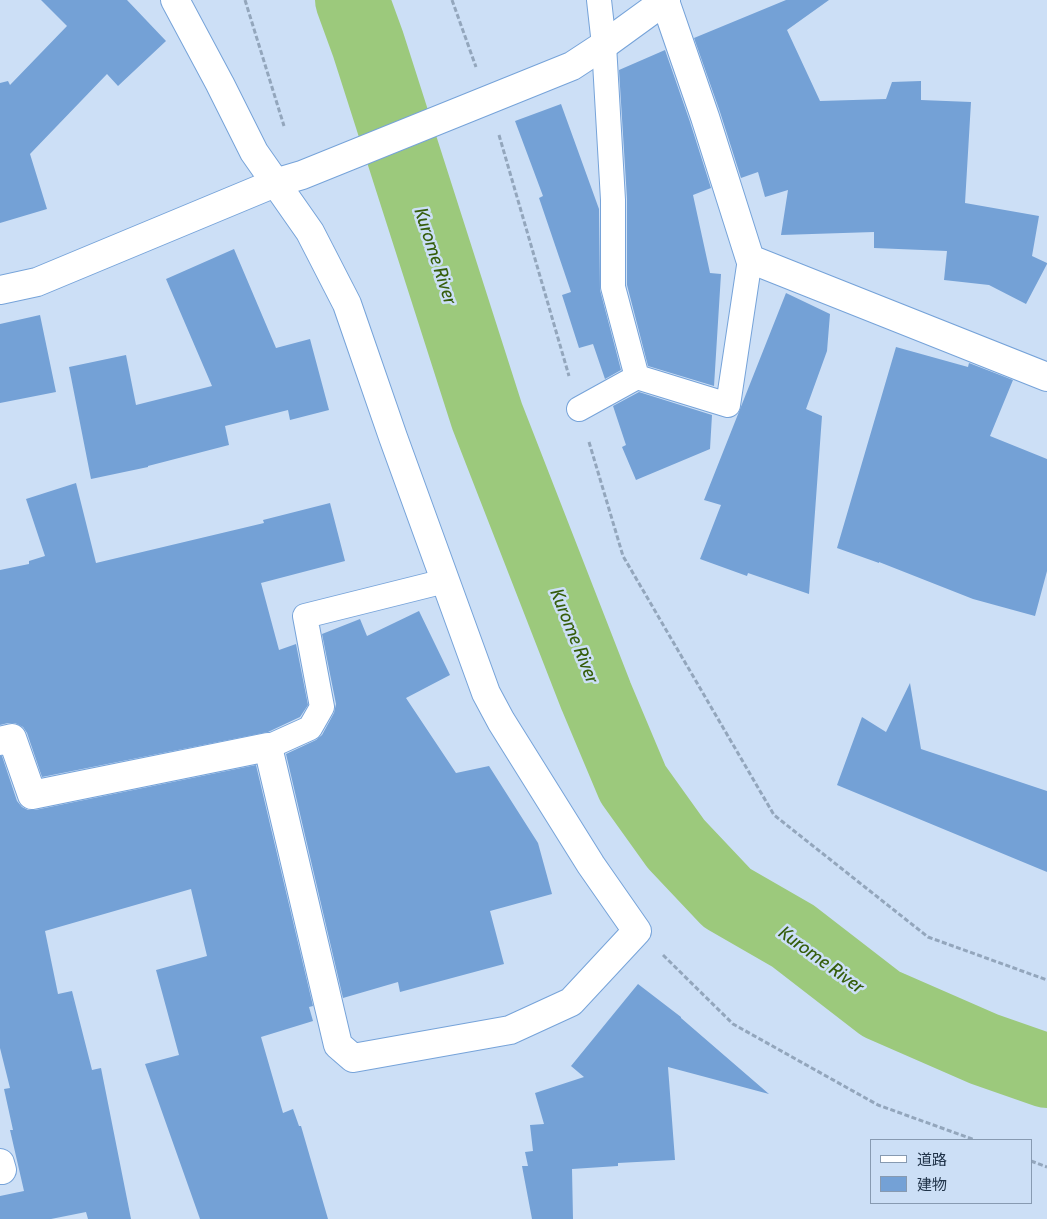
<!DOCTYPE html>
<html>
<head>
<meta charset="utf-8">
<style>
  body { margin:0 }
  #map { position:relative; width:1047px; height:1219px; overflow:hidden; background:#ccdff6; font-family:Cabin,"Noto Sans JP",sans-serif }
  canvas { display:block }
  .legend { position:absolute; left:870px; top:1139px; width:162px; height:65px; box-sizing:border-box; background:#ccdff6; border:1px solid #879ab1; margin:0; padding:6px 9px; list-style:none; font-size:15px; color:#203349 }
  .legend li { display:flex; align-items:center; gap:10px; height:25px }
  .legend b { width:25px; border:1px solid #879ab1 }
</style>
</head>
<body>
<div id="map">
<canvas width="1047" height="1219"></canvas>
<ul class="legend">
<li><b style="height:6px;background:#fff"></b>道路</li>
<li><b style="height:14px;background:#74a1d6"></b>建物</li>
</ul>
</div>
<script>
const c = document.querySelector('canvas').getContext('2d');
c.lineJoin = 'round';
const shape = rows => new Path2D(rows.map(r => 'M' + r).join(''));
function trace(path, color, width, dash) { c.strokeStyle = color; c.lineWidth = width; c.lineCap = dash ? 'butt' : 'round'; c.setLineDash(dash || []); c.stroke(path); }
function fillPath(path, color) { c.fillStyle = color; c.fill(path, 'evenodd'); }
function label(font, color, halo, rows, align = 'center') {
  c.font = font + ' Cabin,sans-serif'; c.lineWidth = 5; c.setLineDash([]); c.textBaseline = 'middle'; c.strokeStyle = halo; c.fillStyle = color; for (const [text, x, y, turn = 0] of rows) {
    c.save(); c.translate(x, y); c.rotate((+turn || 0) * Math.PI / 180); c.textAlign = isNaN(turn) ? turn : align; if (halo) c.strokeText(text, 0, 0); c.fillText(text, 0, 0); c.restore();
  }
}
trace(shape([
  [352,0,368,44,487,416,596,696,633,784,676,844,727,898,793,936,881,1004,984,1049,1047,1071]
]), '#9cc97c', 74);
fillPath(shape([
  [41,0,127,0,166,41,118,86,107,74,30,154,47,209,0,223,0,83,8,81,10,85,67,26],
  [786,0,829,0,787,30,820,101,886,99,892,82,921,81,921,100,971,102,965,203,1039,216,1032,256,1047,263,1047,264,1026,304,989,285,944,280,947,251,874,248,874,232,781,235,788,190,765,197,758,172,741,178,720,112,694,38],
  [665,50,690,122,711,188,693,195,710,273,721,274,714,386,648,366,627,285,627,199,619,70],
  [561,104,599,209,600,290,621,370,605,379,593,344,579,348,562,295,571,292,539,198,543,196,515,121],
  [234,249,276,348,310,339,329,410,290,420,288,410,225,426,229,445,148,466,148,467,91,479,69,367,126,355,136,405,212,386,166,279],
  [786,293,830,314,827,351,806,409,822,416,809,594,748,573,747,576,700,559,721,505,704,500],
  [40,315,56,392,0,403,0,324],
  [896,347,968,367,969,363,1013,380,990,436,1047,459,1047,571,1035,616,973,599,879,562,879,563,837,548],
  [639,392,712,415,710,449,636,480,622,447,626,445,613,406],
  [76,483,96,563,264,523,263,520,330,503,345,561,261,583,279,650,296,644,308,705,300,717,268,732,42,777,27,733,23,727,15,723,8,723,0,725,0,570,29,564,29,561,45,556,26,499],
  [419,611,450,675,406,698,456,773,489,766,538,843,552,894,490,911,504,964,400,992,398,982,343,998,286,754,316,740,322,735,334,713,336,704,322,634,360,619,367,636],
  [910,683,921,749,1047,791,1047,872,837,785,862,717,886,732],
  [0,756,2,756,17,801,22,807,28,810,35,810,256,765,313,1006,309,1007,313,1021,261,1037,283,1113,293,1109,299,1126,301,1126,328,1219,200,1219,145,1064,179,1055,156,970,207,956,191,889,45,931,58,994,72,991,92,1070,101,1068,131,1219,88,1219,86,1212,51,1219,0,1219,0,1196,24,1191,10,1130,13,1130,4,1089,10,1088,0,1048],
  [638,984,681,1017,681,1018,769,1094,668,1067,675,1160,618,1163,618,1166,572,1169,573,1219,532,1219,522,1166,528,1166,525,1152,533,1151,530,1125,544,1124,535,1093,584,1077,571,1066]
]), '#74a1d6');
const service = shape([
  [599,0,604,45,613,200,613,287,637,377],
  [579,409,637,377,728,405,750,259],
  [268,747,310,728,322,707,305,616,445,581]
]);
const minor = shape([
  [665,1,705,117,750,259,1047,377],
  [0,741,12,738,32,795,268,747,338,1045,353,1058,510,1030,571,1002,637,931,591,865,501,721,486,693,393,437,347,304,310,232,254,152,220,84,175,0],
  [0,1163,2,1170,0,1170]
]);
const tertiary = shape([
  [0,290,37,282,275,183,302,175,572,66,604,45,666,0]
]);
trace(service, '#76a3d9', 26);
trace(minor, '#76a3d9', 30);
trace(tertiary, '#76a3d9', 30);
trace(shape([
  [245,0,284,126],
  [452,0,476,67],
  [499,135,569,376],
  [589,442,623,556,774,815,928,937,1047,980],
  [663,955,733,1024,878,1105,975,1140],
  [1031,1161,1047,1167]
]), '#93a6bc', 3, [5, 2.5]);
trace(service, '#fff', 24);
trace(minor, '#fff', 28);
trace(tertiary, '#fff', 28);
label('italic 19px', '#355d0b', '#ccdff6', [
  ["Kurome River",435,256,72],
  ["Kurome River",574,636,68],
  ["Kurome River",821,960,36]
]);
</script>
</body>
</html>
